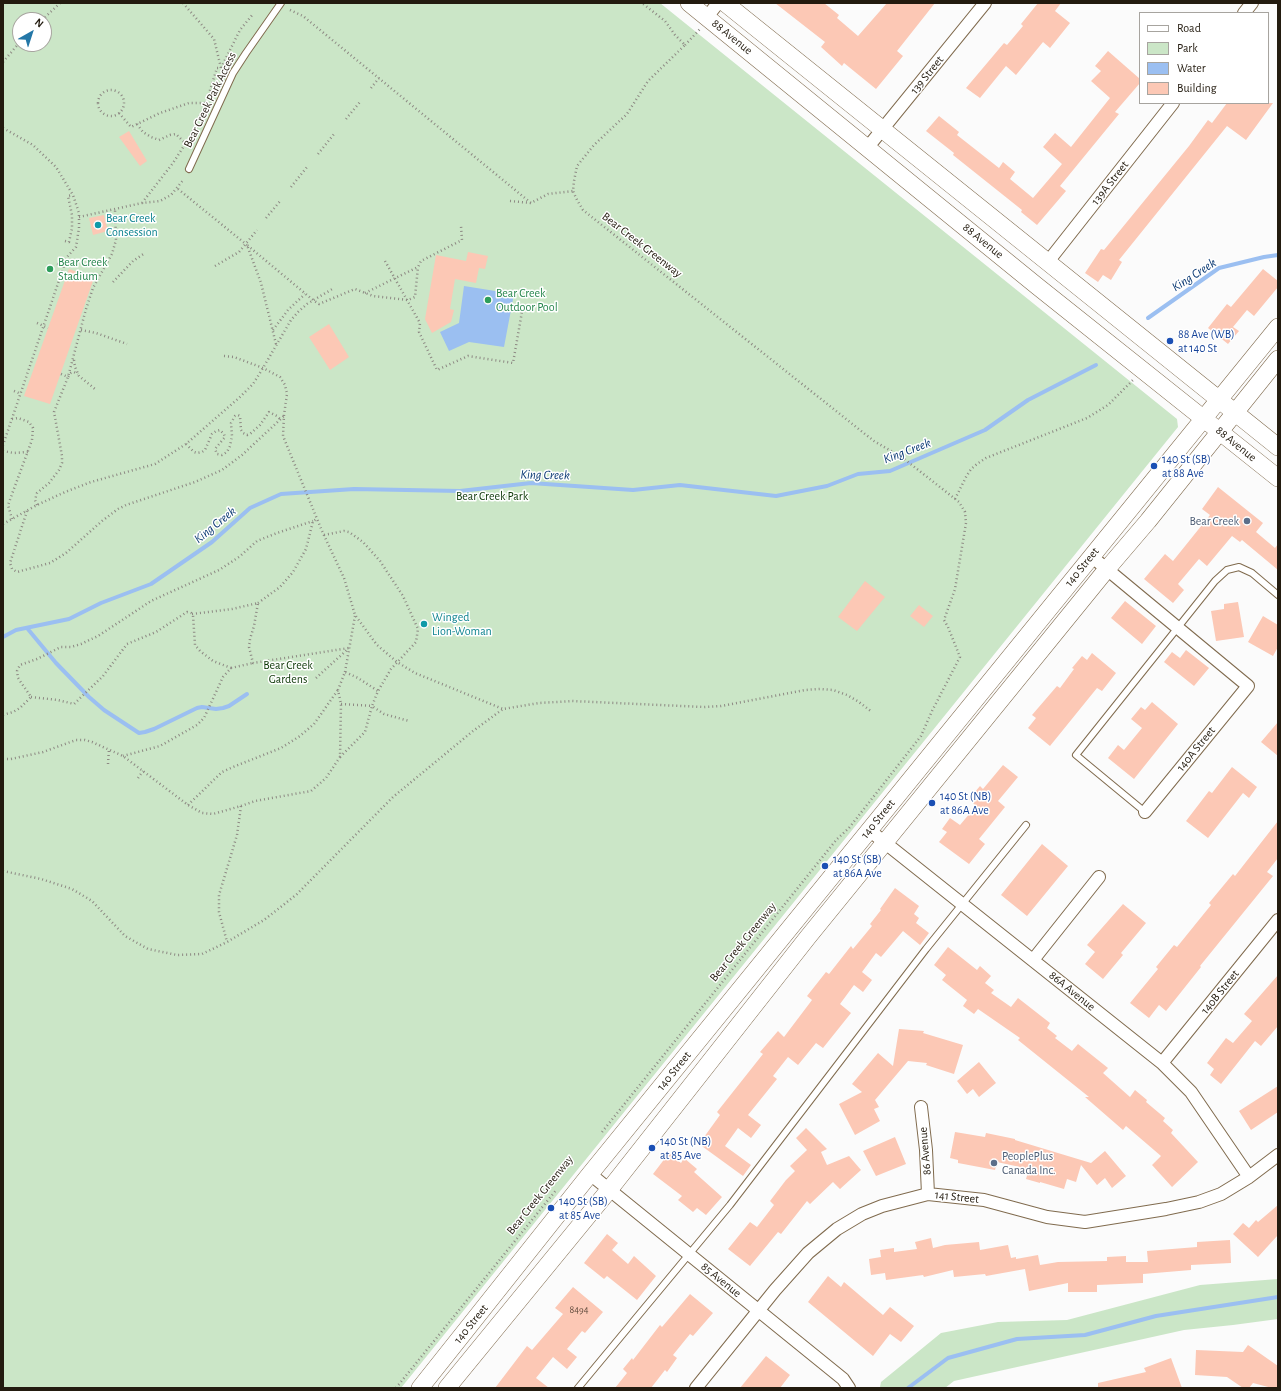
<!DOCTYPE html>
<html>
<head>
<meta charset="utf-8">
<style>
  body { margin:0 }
  #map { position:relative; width:1281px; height:1391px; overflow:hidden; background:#fbfbfb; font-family:"Alegreya Sans",sans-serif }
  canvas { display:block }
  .frame { position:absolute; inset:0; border:4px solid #231b0f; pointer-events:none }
  .legend { position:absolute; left:1139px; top:12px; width:130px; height:92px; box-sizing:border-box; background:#fff; border:1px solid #a7a49f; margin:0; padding:5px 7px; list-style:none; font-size:12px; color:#231b0f }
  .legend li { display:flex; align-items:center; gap:8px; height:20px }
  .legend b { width:20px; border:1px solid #a7a49f }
  .north { position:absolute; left:12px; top:12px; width:40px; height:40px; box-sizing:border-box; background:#fff; border:1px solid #a7a49f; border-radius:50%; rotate:39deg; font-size:11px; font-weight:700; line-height:16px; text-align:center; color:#231b0f }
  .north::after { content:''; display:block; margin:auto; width:14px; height:18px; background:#2477a7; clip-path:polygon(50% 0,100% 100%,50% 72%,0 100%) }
</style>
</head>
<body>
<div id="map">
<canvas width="1281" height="1391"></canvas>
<div class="frame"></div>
<ul class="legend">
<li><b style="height:5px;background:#fff"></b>Road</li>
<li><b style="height:11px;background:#cbe6c7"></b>Park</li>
<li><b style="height:11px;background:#9bbff1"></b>Water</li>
<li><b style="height:11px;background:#fcc8b5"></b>Building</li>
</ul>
<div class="north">N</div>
</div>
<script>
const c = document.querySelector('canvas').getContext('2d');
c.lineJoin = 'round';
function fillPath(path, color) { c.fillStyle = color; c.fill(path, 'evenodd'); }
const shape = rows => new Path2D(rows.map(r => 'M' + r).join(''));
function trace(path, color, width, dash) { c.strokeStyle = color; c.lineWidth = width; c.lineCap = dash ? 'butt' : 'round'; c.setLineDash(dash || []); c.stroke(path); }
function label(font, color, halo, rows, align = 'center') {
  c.font = font + ' "Alegreya Sans",sans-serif'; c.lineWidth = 3; c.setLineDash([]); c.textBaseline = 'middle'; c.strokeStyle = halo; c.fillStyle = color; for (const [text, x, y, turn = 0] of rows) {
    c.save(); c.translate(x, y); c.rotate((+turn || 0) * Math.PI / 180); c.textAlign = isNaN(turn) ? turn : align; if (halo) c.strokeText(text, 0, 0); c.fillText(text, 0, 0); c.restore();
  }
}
fillPath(shape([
  [3,3,660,3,1177,419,1178,427,401,1388,3,1388],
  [20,20,44,20,44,44,20,44],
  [1278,1279,1278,1319,1233,1325,1184,1330,954,1381,945,1388,881,1388,880,1387,881,1382,941,1333,998,1322,1067,1320,1200,1285]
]), '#cbe6c7');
fillPath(shape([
  [464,286,514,294,504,347,469,342,449,351,440,332,459,323]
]), '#9bbff1');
trace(shape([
  [1148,318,1219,268,1264,257,1278,255],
  [27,628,56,663,89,697,104,710,139,733,145,732,154,729,197,708,202,707,216,709,223,708,229,706,247,694],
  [3,637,16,630,69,619,101,603,151,584,212,542,250,508,281,494,354,489,460,491,531,483,633,490,680,485,776,496,827,486,858,474,890,471,985,430,1028,400,1096,365],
  [908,1388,948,1358,1017,1339,1085,1335,1156,1316,1278,1297]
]), '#9bbff1', 4);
fillPath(shape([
  [775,3,824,3,839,15,837,18,858,36,887,3,935,3,897,51,903,56,876,89,844,63,842,66,821,47,825,42],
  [1038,3,1061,3,1055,11,1070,23,1050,48,1043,42,1016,75,1006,66,980,98,966,88,1004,43,1007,45,1023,26,1021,24],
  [1108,51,1140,79,1140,83,1115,112,1119,114,1060,186,1066,191,1037,225,1021,212,1022,210,953,155,954,153,926,131,939,116,959,132,957,135,999,168,1003,162,1015,172,1010,179,1033,198,1062,164,1043,147,1055,133,1071,147,1110,98,1091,81,1101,71,1095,66],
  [1227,103,1273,103,1246,140,1227,126,1119,260,1122,262,1111,280,1103,275,1098,282,1085,273,1101,249,1104,250,1189,146,1208,120,1212,123],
  [129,131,147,161,140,166,119,137],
  [104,215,108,231,93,235,89,218],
  [468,252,488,256,485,269,479,268,476,283,455,279,450,309,454,310,451,322,432,333,425,319,436,255,466,261],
  [69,269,94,278,50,404,24,396],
  [1263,269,1278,281,1278,287,1254,316,1247,310,1233,327,1239,331,1228,344,1208,328,1227,304,1231,307],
  [329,324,349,357,330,370,309,337],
  [1218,487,1263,523,1256,532,1275,548,1278,544,1278,570,1242,540,1240,542,1232,536,1207,566,1199,559,1178,584,1184,590,1173,603,1144,579,1165,554,1173,561,1210,515,1202,509],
  [865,581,885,597,857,631,838,617],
  [1125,601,1156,626,1142,644,1111,618],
  [1238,602,1244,637,1216,641,1211,611,1224,609,1224,604],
  [919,605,933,616,924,627,910,616],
  [1263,616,1278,625,1278,647,1273,656,1248,642],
  [1186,650,1209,668,1194,686,1164,662,1172,652,1180,658],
  [1092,653,1116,673,1102,691,1097,688,1050,746,1028,728,1036,718,1032,715,1057,686,1060,688,1074,669,1072,668,1082,656,1087,660],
  [1152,702,1178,724,1134,779,1108,758,1118,745,1124,750,1142,728,1131,719,1141,707,1145,710],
  [1278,722,1278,756,1261,742],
  [1003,765,1018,777,998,801,1005,807,979,839,985,844,969,864,939,842,947,832,942,829,950,818,960,825,976,806,969,799,980,786,983,789],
  [1232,767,1257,787,1249,798,1243,793,1208,838,1186,821,1209,791,1212,793],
  [1278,821,1278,858,1267,872,1273,876,1200,966,1201,967,1166,1011,1159,1005,1149,1018,1130,1003,1158,969,1156,967,1174,945,1177,947,1211,905,1209,903,1233,874,1235,876],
  [1042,844,1068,866,1027,916,1001,895],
  [895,888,919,906,914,914,919,918,916,923,929,933,920,945,903,931,881,957,876,953,862,972,872,980,863,992,854,985,840,1004,851,1013,823,1048,816,1043,798,1065,788,1057,773,1076,777,1079,748,1115,761,1125,751,1138,738,1128,725,1146,751,1165,743,1176,699,1144,720,1115,717,1112,763,1054,760,1052,778,1031,784,1037,812,1000,807,996,826,972,829,974,851,946,853,949,872,926,870,924,881,910,880,909],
  [1123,904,1146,923,1121,953,1123,955,1103,979,1085,964,1095,952,1087,945],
  [948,947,977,970,980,966,991,976,985,983,994,990,991,993,1011,1007,1018,998,1050,1023,1047,1028,1057,1036,1055,1038,1072,1051,1078,1044,1108,1068,1103,1073,1130,1097,1135,1090,1147,1100,1146,1102,1165,1118,1163,1121,1173,1130,1171,1133,1198,1162,1172,1187,1152,1165,1161,1156,1126,1126,1123,1130,1085,1097,1089,1097,1018,1040,1020,1038,978,1009,974,1014,963,1006,967,1000,942,980,946,975,934,965],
  [1278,975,1278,1026,1261,1046,1255,1041,1221,1084,1210,1075,1214,1069,1207,1063,1226,1038,1233,1043,1252,1021,1244,1014],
  [899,1029,924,1031,923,1033,963,1045,954,1074,926,1065,927,1063,908,1061,875,1100,879,1107,874,1109,880,1121,855,1135,839,1104,862,1092,852,1084,878,1053,893,1066],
  [979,1062,996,1083,979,1097,973,1089,967,1094,957,1081],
  [1278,1086,1278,1112,1251,1130,1239,1111],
  [806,1128,827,1149,821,1152,827,1165,849,1156,861,1170,840,1189,833,1182,810,1204,807,1201,781,1234,778,1232,750,1266,728,1249,750,1222,757,1227,774,1205,770,1201,786,1180,795,1171,790,1166,807,1150,796,1138],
  [955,1132,985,1137,986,1133,1015,1139,1015,1140,1091,1163,1105,1151,1126,1176,1112,1188,1105,1178,1097,1185,1081,1165,1076,1182,1067,1179,1064,1189,1040,1182,1040,1183,1026,1179,1029,1169,997,1162,995,1170,958,1163,958,1160,950,1158],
  [895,1137,906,1164,876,1176,863,1151],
  [669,1153,681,1163,684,1158,697,1169,694,1172,722,1197,706,1215,697,1208,693,1212,678,1200,682,1196,653,1174],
  [1278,1205,1278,1235,1258,1257,1233,1234,1243,1223,1249,1228,1256,1220,1258,1222],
  [607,1234,618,1243,612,1250,628,1264,634,1256,656,1276,637,1300,607,1276,604,1279,584,1263],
  [931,1238,933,1248,945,1245,979,1242,980,1250,1008,1245,1011,1258,1016,1257,1016,1259,1038,1255,1040,1265,1058,1262,1107,1261,1107,1257,1126,1256,1126,1262,1148,1262,1147,1251,1197,1247,1197,1242,1230,1240,1231,1263,1191,1265,1191,1270,1143,1274,1143,1283,1097,1285,1097,1292,1068,1292,1068,1283,1029,1291,1025,1269,986,1276,985,1274,954,1277,953,1270,924,1277,923,1275,886,1280,885,1273,871,1275,869,1259,881,1257,880,1250,894,1248,894,1252,917,1249,915,1242],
  [828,1276,841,1287,844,1282,883,1315,890,1307,914,1326,901,1342,890,1334,873,1356,808,1302],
  [573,1287,603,1312,585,1333,582,1331,567,1349,577,1357,567,1369,553,1357,536,1378,549,1388,495,1388,527,1346,532,1350,563,1314,555,1308],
  [690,1294,713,1313,693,1336,690,1334,673,1355,677,1358,667,1372,665,1370,651,1388,615,1388,627,1373,623,1369,632,1358,633,1360,660,1325,662,1327],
  [1248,1345,1278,1366,1278,1388,1272,1388,1253,1383,1249,1388,1243,1388,1227,1377,1195,1375,1196,1350,1243,1352],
  [766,1356,790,1375,780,1388,740,1388],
  [1171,1358,1182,1388,1098,1388,1098,1383,1146,1372,1144,1368]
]), '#fcc8b5');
const service = shape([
  [189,169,233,73,246,53,281,3],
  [1145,812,1076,755,1215,581,1227,570,1239,567,1252,573,1278,595],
  [578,1388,730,1205,926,949,1026,825]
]);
const minor = shape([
  [1244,13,1252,3],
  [707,17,718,3],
  [868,147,985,3],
  [1047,263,1173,103],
  [1091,556,1248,686,1145,812],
  [869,830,1162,1063,1191,1092,1249,1177],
  [1033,960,1099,877],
  [1162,1063,1278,920],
  [921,1107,926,1150,928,1194],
  [590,1174,843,1379,849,1388],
  [696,1388,775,1290,808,1253,837,1229,862,1214,882,1206,928,1194,984,1200,1047,1217,1085,1222,1166,1209,1199,1202,1221,1194,1249,1177,1278,1155]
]);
const secondary = shape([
  [689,3,1037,286,1278,478],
  [725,3,1278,447],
  [420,1388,590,1174,1278,327],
  [447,1388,609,1190,808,937,1107,569,1148,521,1278,359]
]);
trace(service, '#806b4e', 8);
trace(minor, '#806b4e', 14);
trace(secondary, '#806b4e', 18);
trace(shape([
  [183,3,214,39,221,68],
  [290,10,303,16,531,203,548,194,573,191],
  [42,20,60,3],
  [685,45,700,29],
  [3,62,20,42],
  [371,88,379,78],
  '98 103a13 13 0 1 1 26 0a13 13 0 1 1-26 0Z',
  [119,113,131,127,160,113,189,103,206,103],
  [346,119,360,102],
  [137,124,143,132,151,137,159,140,170,135,176,134,185,143],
  [3,128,33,145,56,167,73,195,79,213,79,228,76,247,67,257,3,445],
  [318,154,334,134],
  [291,187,307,167],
  [178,189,247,245],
  [510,201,531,203],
  [142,203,173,163,191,135,206,103,217,68,221,68,240,30,253,14],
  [79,217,142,203,160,201,171,195,184,179],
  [266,218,281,200],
  [65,241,69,242,72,228,72,215,68,196,73,195],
  [385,261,420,323,419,332,437,370,468,356,513,363,523,306],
  [57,264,64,266],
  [215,266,239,252,257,230],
  [113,282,133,261,145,253],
  [365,293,418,267,421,261,462,240,461,226],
  [37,323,48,328],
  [81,330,96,333,127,344],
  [273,330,288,310,305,294],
  [276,344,261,283,247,245,313,300,319,304,355,289,373,296,408,300,415,297,418,267],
  [224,356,234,357,263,368,280,377,285,385,287,394,284,415,283,436,322,531,344,578,355,615,377,645,397,662,415,673,503,709],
  [74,360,75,367,79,376,95,389],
  [61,374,68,377,71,373,74,372,78,374],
  [14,391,21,394],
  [12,419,18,418,29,422,33,428,32,440,8,505,12,519],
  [186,444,194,452,197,453,202,452,205,450,212,434,216,431,220,430,224,434,225,437,215,449,217,454,222,455,227,452,230,446,232,436,231,423,235,416,238,415,240,416,241,430,243,433,247,435,250,434,260,425,269,412,277,416,280,419],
  [3,451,14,453,28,452],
  [955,499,966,477,971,469,977,464,986,458,1087,418,1108,405,1133,380],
  [37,505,35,500,37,493,49,483,59,470,62,463,62,456,54,412,68,377,86,309,93,288,112,254,116,240,115,209],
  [27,511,10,563,12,569,17,572,50,563,66,553,102,521,118,509,126,505,195,482,222,470,242,455,284,416],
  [3,524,37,505,65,492,91,482,155,464,186,444,240,397,253,384,263,368,291,320,298,312,307,304,334,288],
  [324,535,344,531,349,532,363,542,380,561,403,596,418,629,416,642,391,669,378,691,372,706,341,704],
  [258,603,280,587,293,572,306,549,313,521,317,519],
  [192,614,232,609,258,603,254,626,250,639,249,647,253,663,349,648],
  [231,668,253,663],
  [345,672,355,616],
  [316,678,348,649],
  [31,697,58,700,74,704,103,676,127,644,156,632,187,612,191,613,193,615,195,645,200,651,213,661,231,668,223,677,204,718,197,725,160,746,123,756],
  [3,715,13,712,20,708,31,697,18,678,17,671,20,665,37,659,61,647,71,647,81,644,98,636,151,601,219,570,239,557,257,541,277,533,313,521],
  [340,757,365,732,372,706,384,714,409,721],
  [3,759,11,759,43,752,76,740,85,740,92,742,123,756,188,805,202,813,213,814,241,806,237,835,219,895,219,912,227,942],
  [108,764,109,749],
  [138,778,143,771],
  [188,805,222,772,233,767,281,748,300,736,314,724,338,690],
  [241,806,255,801,311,791,326,778,340,757,341,704,338,690,345,672,358,678,378,691],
  [3,871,41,879,72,889,92,901,125,936,148,949,177,955,202,954,227,942,264,920,282,906,297,894,393,797,473,731,503,709,539,703,572,701,704,707,721,706,805,690,820,689,833,690,847,695,859,702,872,712],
  [602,1132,837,839,849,828,921,736,932,711,960,657,948,627,944,620,955,589,966,523,965,512,959,502,903,458,874,441,865,434,583,210,577,200,573,191,574,181,577,166,594,145,627,114,648,81,685,45,675,35,665,21,642,3],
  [396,1388,557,1189]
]), '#8d8983', 2.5, [1, 3]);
trace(service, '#fff', 6);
trace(minor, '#fff', 12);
trace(secondary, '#fff', 17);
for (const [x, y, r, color] of [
  [98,225,4,"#0f9aa8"],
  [50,269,4,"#2e9e5b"],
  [488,300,4,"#2e9e5b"],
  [1170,341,4,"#1a4fb4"],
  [1154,466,4,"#1a4fb4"],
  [1247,521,4,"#5c6f8a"],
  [424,624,4,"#0f9aa8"],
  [932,803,4,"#1a4fb4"],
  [825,866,4,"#1a4fb4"],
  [652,1148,4,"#1a4fb4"],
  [994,1163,4,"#5c6f8a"],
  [551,1208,4,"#1a4fb4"]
]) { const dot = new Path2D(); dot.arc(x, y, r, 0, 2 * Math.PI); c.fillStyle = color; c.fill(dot); trace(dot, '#fff', 1.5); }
label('10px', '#594638', null, [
  ["8494",579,1310]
]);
label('12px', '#231b0f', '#fff', [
  ["88 Avenue",732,37,39],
  ["139 Street",927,75,-51],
  ["Bear Creek Park Access",210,100,-64],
  ["139A Street",1110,183,-52],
  ["88 Avenue",983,241,39],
  ["Bear Creek Greenway",642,245,38],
  ["88 Avenue",1236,444,39],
  ["140 Street",1082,567,-51],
  ["140A Street",1196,749,-51],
  ["140 Street",878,819,-51],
  ["Bear Creek Greenway",743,942,-51],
  ["86A Avenue",1072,991,39],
  ["140B Street",1220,992,-51],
  ["140 Street",674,1071,-51],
  ["86 Avenue",925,1151,-95],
  ["Bear Creek Greenway",540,1195,-51],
  ["141 Street",957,1197,6],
  ["85 Avenue",721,1280,39],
  ["140 Street",471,1324,-51]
]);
label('12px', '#0d838f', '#fff', [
  ["Bear Creek",106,218],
  ["Consession",106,232],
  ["Winged",432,617],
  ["Lion-Woman",432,631]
], 'left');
label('12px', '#27864d', '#fff', [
  ["Bear Creek",58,262],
  ["Stadium",58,276],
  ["Bear Creek",496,293],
  ["Outdoor Pool",496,307]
], 'left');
label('12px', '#164399', '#fff', [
  ["88 Ave (WB)",1178,334],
  ["at 140 St",1178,348],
  ["140 St (SB)",1162,459],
  ["at 88 Ave",1162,473],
  ["140 St (NB)",940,796],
  ["at 86A Ave",940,810],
  ["140 St (SB)",833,859],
  ["at 86A Ave",833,873],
  ["140 St (NB)",660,1141],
  ["at 85 Ave",660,1155],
  ["140 St (SB)",559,1201],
  ["at 85 Ave",559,1215]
], 'left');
label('12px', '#0c3706', '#fff', [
  ["Bear Creek Park",492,496],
  ["Bear Creek",288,665],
  ["Gardens",288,679]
]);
label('12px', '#4e5e75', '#fff', [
  ["Bear Creek",1239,521],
  ["PeoplePlus",1002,1156,"left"],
  ["Canada Inc.",1002,1170,"left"]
], 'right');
label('italic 13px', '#0b3a74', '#fff', [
  ["King Creek",1194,275,-33],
  ["King Creek",907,451,-21],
  ["King Creek",545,475,1],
  ["King Creek",215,525,-39]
]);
</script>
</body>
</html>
